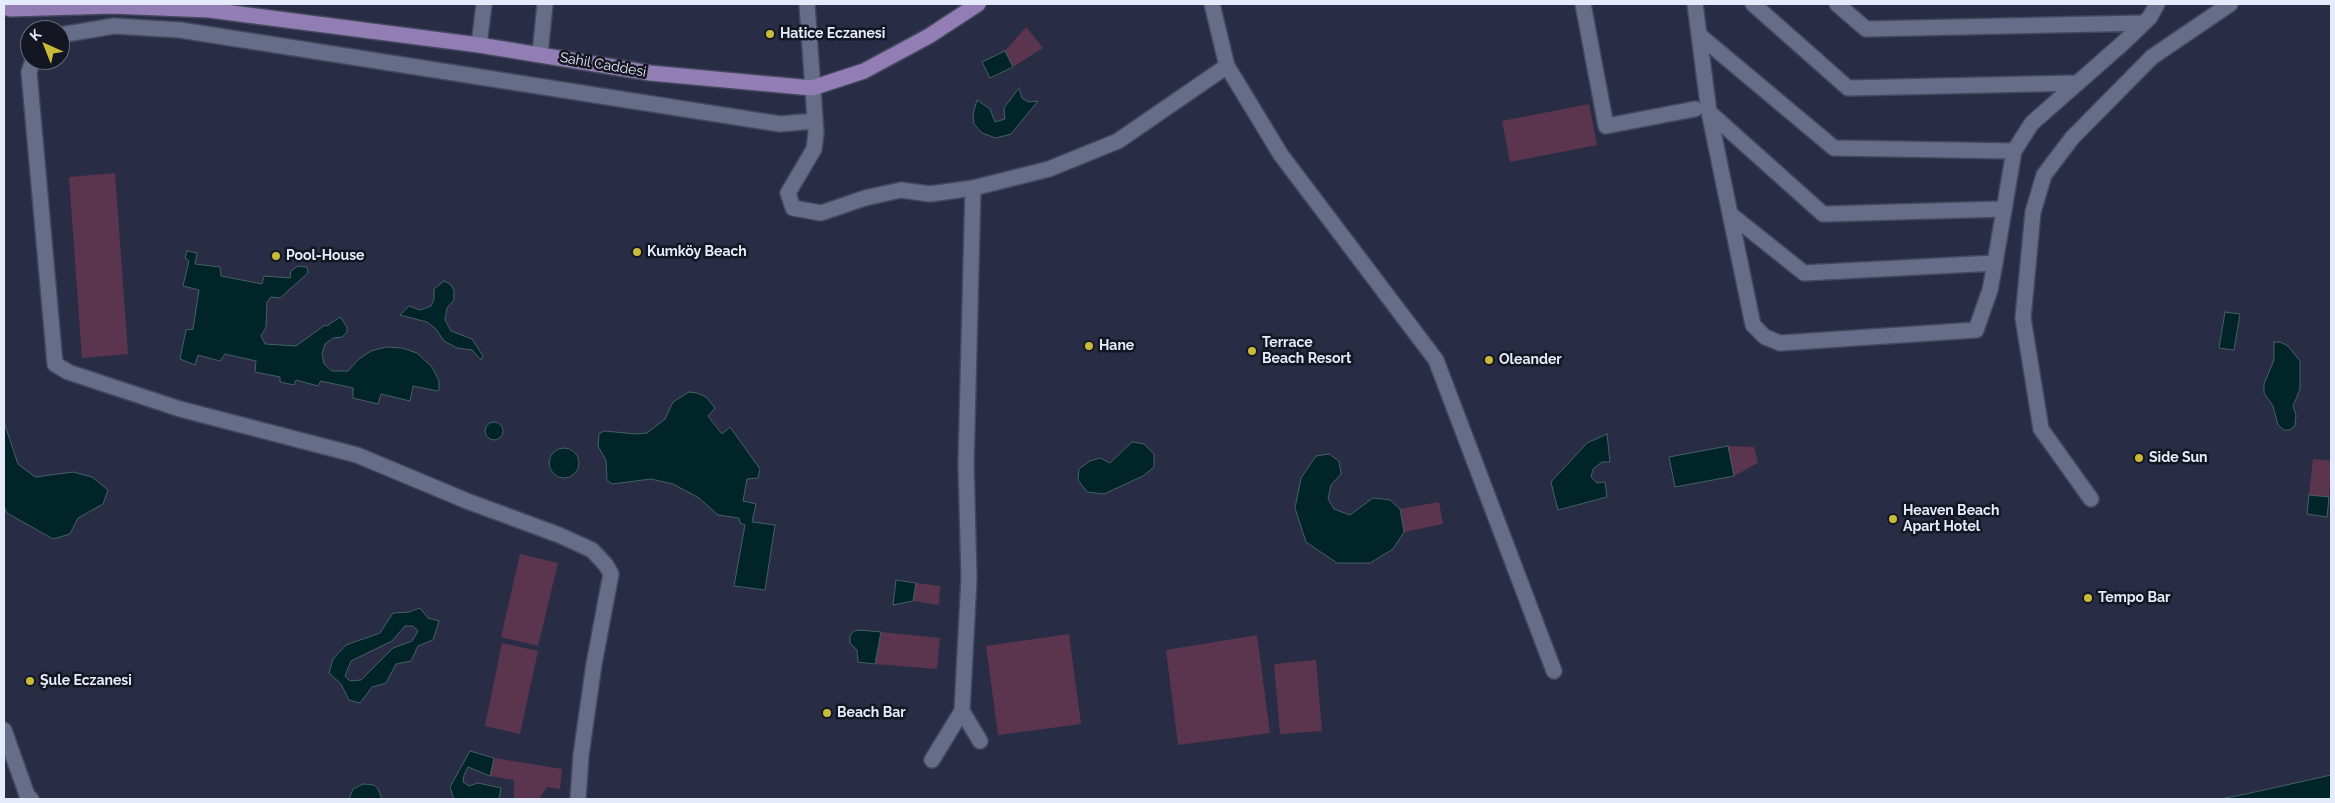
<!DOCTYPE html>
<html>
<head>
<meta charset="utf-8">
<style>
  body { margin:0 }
  #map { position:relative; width:2335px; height:803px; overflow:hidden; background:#282d45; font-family:Raleway,sans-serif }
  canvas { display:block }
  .frame { position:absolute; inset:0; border:5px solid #e6ebfb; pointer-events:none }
  .north { position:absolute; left:20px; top:20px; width:50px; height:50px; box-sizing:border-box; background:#141621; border:1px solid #686b78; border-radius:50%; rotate:316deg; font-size:14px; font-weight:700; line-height:20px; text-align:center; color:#e6ebfb }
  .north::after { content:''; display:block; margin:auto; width:18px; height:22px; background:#caba3a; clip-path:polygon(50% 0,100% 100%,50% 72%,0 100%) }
</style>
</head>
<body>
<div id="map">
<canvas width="2335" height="803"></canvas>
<div class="frame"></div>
<div class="north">K</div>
</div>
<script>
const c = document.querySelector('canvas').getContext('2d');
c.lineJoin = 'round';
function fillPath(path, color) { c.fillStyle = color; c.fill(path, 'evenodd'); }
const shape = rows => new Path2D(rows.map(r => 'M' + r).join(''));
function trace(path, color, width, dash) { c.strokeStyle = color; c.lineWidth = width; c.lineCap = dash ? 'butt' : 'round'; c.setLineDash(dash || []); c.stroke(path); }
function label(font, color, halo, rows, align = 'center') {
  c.font = font + ' Raleway,sans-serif'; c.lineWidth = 5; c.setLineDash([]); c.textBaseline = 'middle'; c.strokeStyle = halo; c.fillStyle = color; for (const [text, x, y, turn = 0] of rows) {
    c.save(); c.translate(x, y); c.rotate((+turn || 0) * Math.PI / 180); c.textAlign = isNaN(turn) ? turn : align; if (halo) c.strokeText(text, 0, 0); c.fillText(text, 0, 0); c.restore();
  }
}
fillPath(shape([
  [1026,27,1043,48,1013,67,1005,51],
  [1589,104,1597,145,1510,162,1502,121],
  [115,173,128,354,82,358,69,177],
  [1728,446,1754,447,1758,463,1734,476],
  [2313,459,2331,461,2329,497,2309,495],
  [1439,502,1443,524,1404,532,1400,509],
  [520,554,558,563,538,646,501,637],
  [916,583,940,586,939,605,913,601],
  [881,632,940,638,937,669,875,664],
  [1069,634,1081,724,998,735,986,646],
  [1257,635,1270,733,1178,745,1166,650],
  [502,643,538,651,520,734,485,726],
  [1316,660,1322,731,1280,734,1274,664],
  [494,758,562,769,560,789,547,787,539,799,514,799,514,780,490,776]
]), '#5b354d');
const water = shape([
  [1005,51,1013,67,990,78,982,62,1005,51],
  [1019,88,1022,98,1028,102,1038,101,1011,134,996,138,982,133,974,124,973,114,977,100,990,109,995,122,1005,119,1004,108,1019,88],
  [187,251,197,253,195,264,220,267,221,276,262,284,264,276,290,278,291,271,298,266,307,267,308,273,280,298,271,297,267,302,266,327,261,336,265,344,296,346,325,325,327,326,340,317,347,327,347,332,342,337,333,338,325,344,322,354,324,364,332,371,348,371,359,359,371,351,386,347,402,348,417,353,432,367,439,381,439,389,438,391,413,386,410,401,381,394,378,404,353,398,353,388,321,381,318,386,296,380,294,385,280,382,280,377,255,372,256,361,225,354,220,361,198,355,195,365,180,359,186,330,193,329,199,290,183,286,189,261,185,258,187,251],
  [444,281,450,284,454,290,454,300,447,308,445,320,451,331,472,339,483,356,481,360,472,350,457,348,444,341,436,329,427,322,400,315,409,306,420,310,431,306,434,299,434,289,444,281],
  [2225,312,2240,314,2234,350,2219,348,2225,312],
  [2274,342,2280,342,2288,346,2300,361,2300,389,2293,406,2296,415,2295,426,2290,430,2284,430,2278,425,2273,406,2264,393,2264,384,2274,360,2274,342],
  [689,392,697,393,706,397,715,408,708,416,722,434,730,427,760,469,758,478,747,479,743,501,756,504,752,522,775,525,765,590,734,586,745,525,740,523,739,518,718,515,699,498,673,484,651,479,612,484,607,480,606,460,598,446,599,434,604,431,637,434,647,433,665,419,673,402,689,392],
  '485 431a9 9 0 1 1 18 0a9 9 0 1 1-18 0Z',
  [4,422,18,464,35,477,73,472,92,477,108,490,103,504,78,518,70,534,53,539,7,513,4,506,4,422],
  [1607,434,1610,462,1602,462,1593,469,1591,477,1597,483,1605,482,1607,497,1558,510,1551,482,1587,443,1607,434],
  [1132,442,1144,444,1154,454,1154,467,1143,476,1104,494,1087,492,1078,480,1079,469,1090,461,1100,458,1110,463,1132,442],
  [1728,446,1734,476,1675,487,1669,457,1728,446],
  '549 463a15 15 0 1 1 30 0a15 15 0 1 1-30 0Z',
  [1329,454,1339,461,1341,474,1331,485,1328,499,1334,509,1350,515,1373,498,1390,500,1400,509,1404,532,1393,549,1370,563,1337,563,1306,542,1295,508,1301,478,1316,456,1329,454],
  [2309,495,2329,497,2327,517,2307,514,2309,495],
  [896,580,916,583,913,601,893,605,896,580],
  [420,608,428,618,439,621,433,640,418,646,411,661,396,664,386,683,372,687,360,703,349,700,341,684,329,673,333,659,346,645,380,633,393,613,409,612,420,608],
  [405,626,413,626,418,631,412,641,393,648,361,680,350,681,345,676,351,661,392,641,405,626],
  [860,630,881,632,875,664,858,662,857,650,850,643,850,636,854,631,860,630],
  [470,751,494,758,490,776,468,767,464,775,463,782,469,786,478,783,501,788,499,799,454,799,450,787,470,751],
  [2331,775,2331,799,2220,799,2246,794,2331,775],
  [363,784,374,785,378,789,382,799,349,799,353,789,363,784]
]);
fillPath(water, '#012428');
trace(water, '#466067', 1);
const minor = shape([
  [807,4,816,133,814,149,788,193,793,208,821,213,865,198,901,190,930,194,973,188,1049,169,1118,141,1227,66],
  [1212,4,1227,66,1281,155,1436,360,1554,671],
  [1583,4,1606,126,1695,109],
  [1695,4,1709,112,1753,325,1765,337,1780,343,1976,330,1990,290,1995,263,2014,151,2032,123,2123,43,2150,17,2157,4],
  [1753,4,1848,88,2078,83],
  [1837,4,1866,29,2144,23],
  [60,35,114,26,180,30,780,124,815,121],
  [1699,35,1834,148,2014,151],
  [479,45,484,4],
  [540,54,545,4],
  [33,60,29,72,55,364,68,372,180,409,357,455,467,501,559,535,592,550,606,565,611,574,594,664,581,755,578,799],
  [1709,112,1823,214,2004,209],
  [973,188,966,464,969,578,962,711,980,741],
  [1730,214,1804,273,1995,263],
  [2091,499,2041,429,2023,318,2033,212,2044,175,2072,138,2152,57,2230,4],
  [4,730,27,795,31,799],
  [932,760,962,711]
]);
const major = shape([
  [4,7,10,9,112,6,209,10,479,45,650,73,812,88,864,71,929,36,978,4]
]);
trace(minor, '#44485d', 18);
trace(major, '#44485d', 18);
trace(minor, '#666d89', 15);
trace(major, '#927db5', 15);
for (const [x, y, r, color] of [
  [770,34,5,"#caba3a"],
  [637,252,5,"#caba3a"],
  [276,256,5,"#caba3a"],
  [1089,346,5,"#caba3a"],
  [1252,351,5,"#caba3a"],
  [1489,360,5,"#caba3a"],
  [2139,458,5,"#caba3a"],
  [1893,519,5,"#caba3a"],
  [2088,598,5,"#caba3a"],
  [30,681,5,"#caba3a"],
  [827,713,5,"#caba3a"]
]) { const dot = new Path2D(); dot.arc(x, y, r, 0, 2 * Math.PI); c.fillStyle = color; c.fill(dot); trace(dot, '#141621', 2); }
label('bold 14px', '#e6ebfb', '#141621', [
  ["Hatice Eczanesi",780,34],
  ["Kumköy Beach",647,252],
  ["Pool-House",286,256],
  ["Terrace",1262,343],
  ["Beach Resort",1262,359],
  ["Hane",1099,346],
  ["Oleander",1499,360],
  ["Side Sun",2149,458],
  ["Heaven Beach",1903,511],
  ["Apart Hotel",1903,527],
  ["Tempo Bar",2098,598],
  ["Şule Eczanesi",40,681],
  ["Beach Bar",837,713]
], 'left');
label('14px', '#e6ebfb', '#141621', [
  ["Sahil Caddesi",603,65,10]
]);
</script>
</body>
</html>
